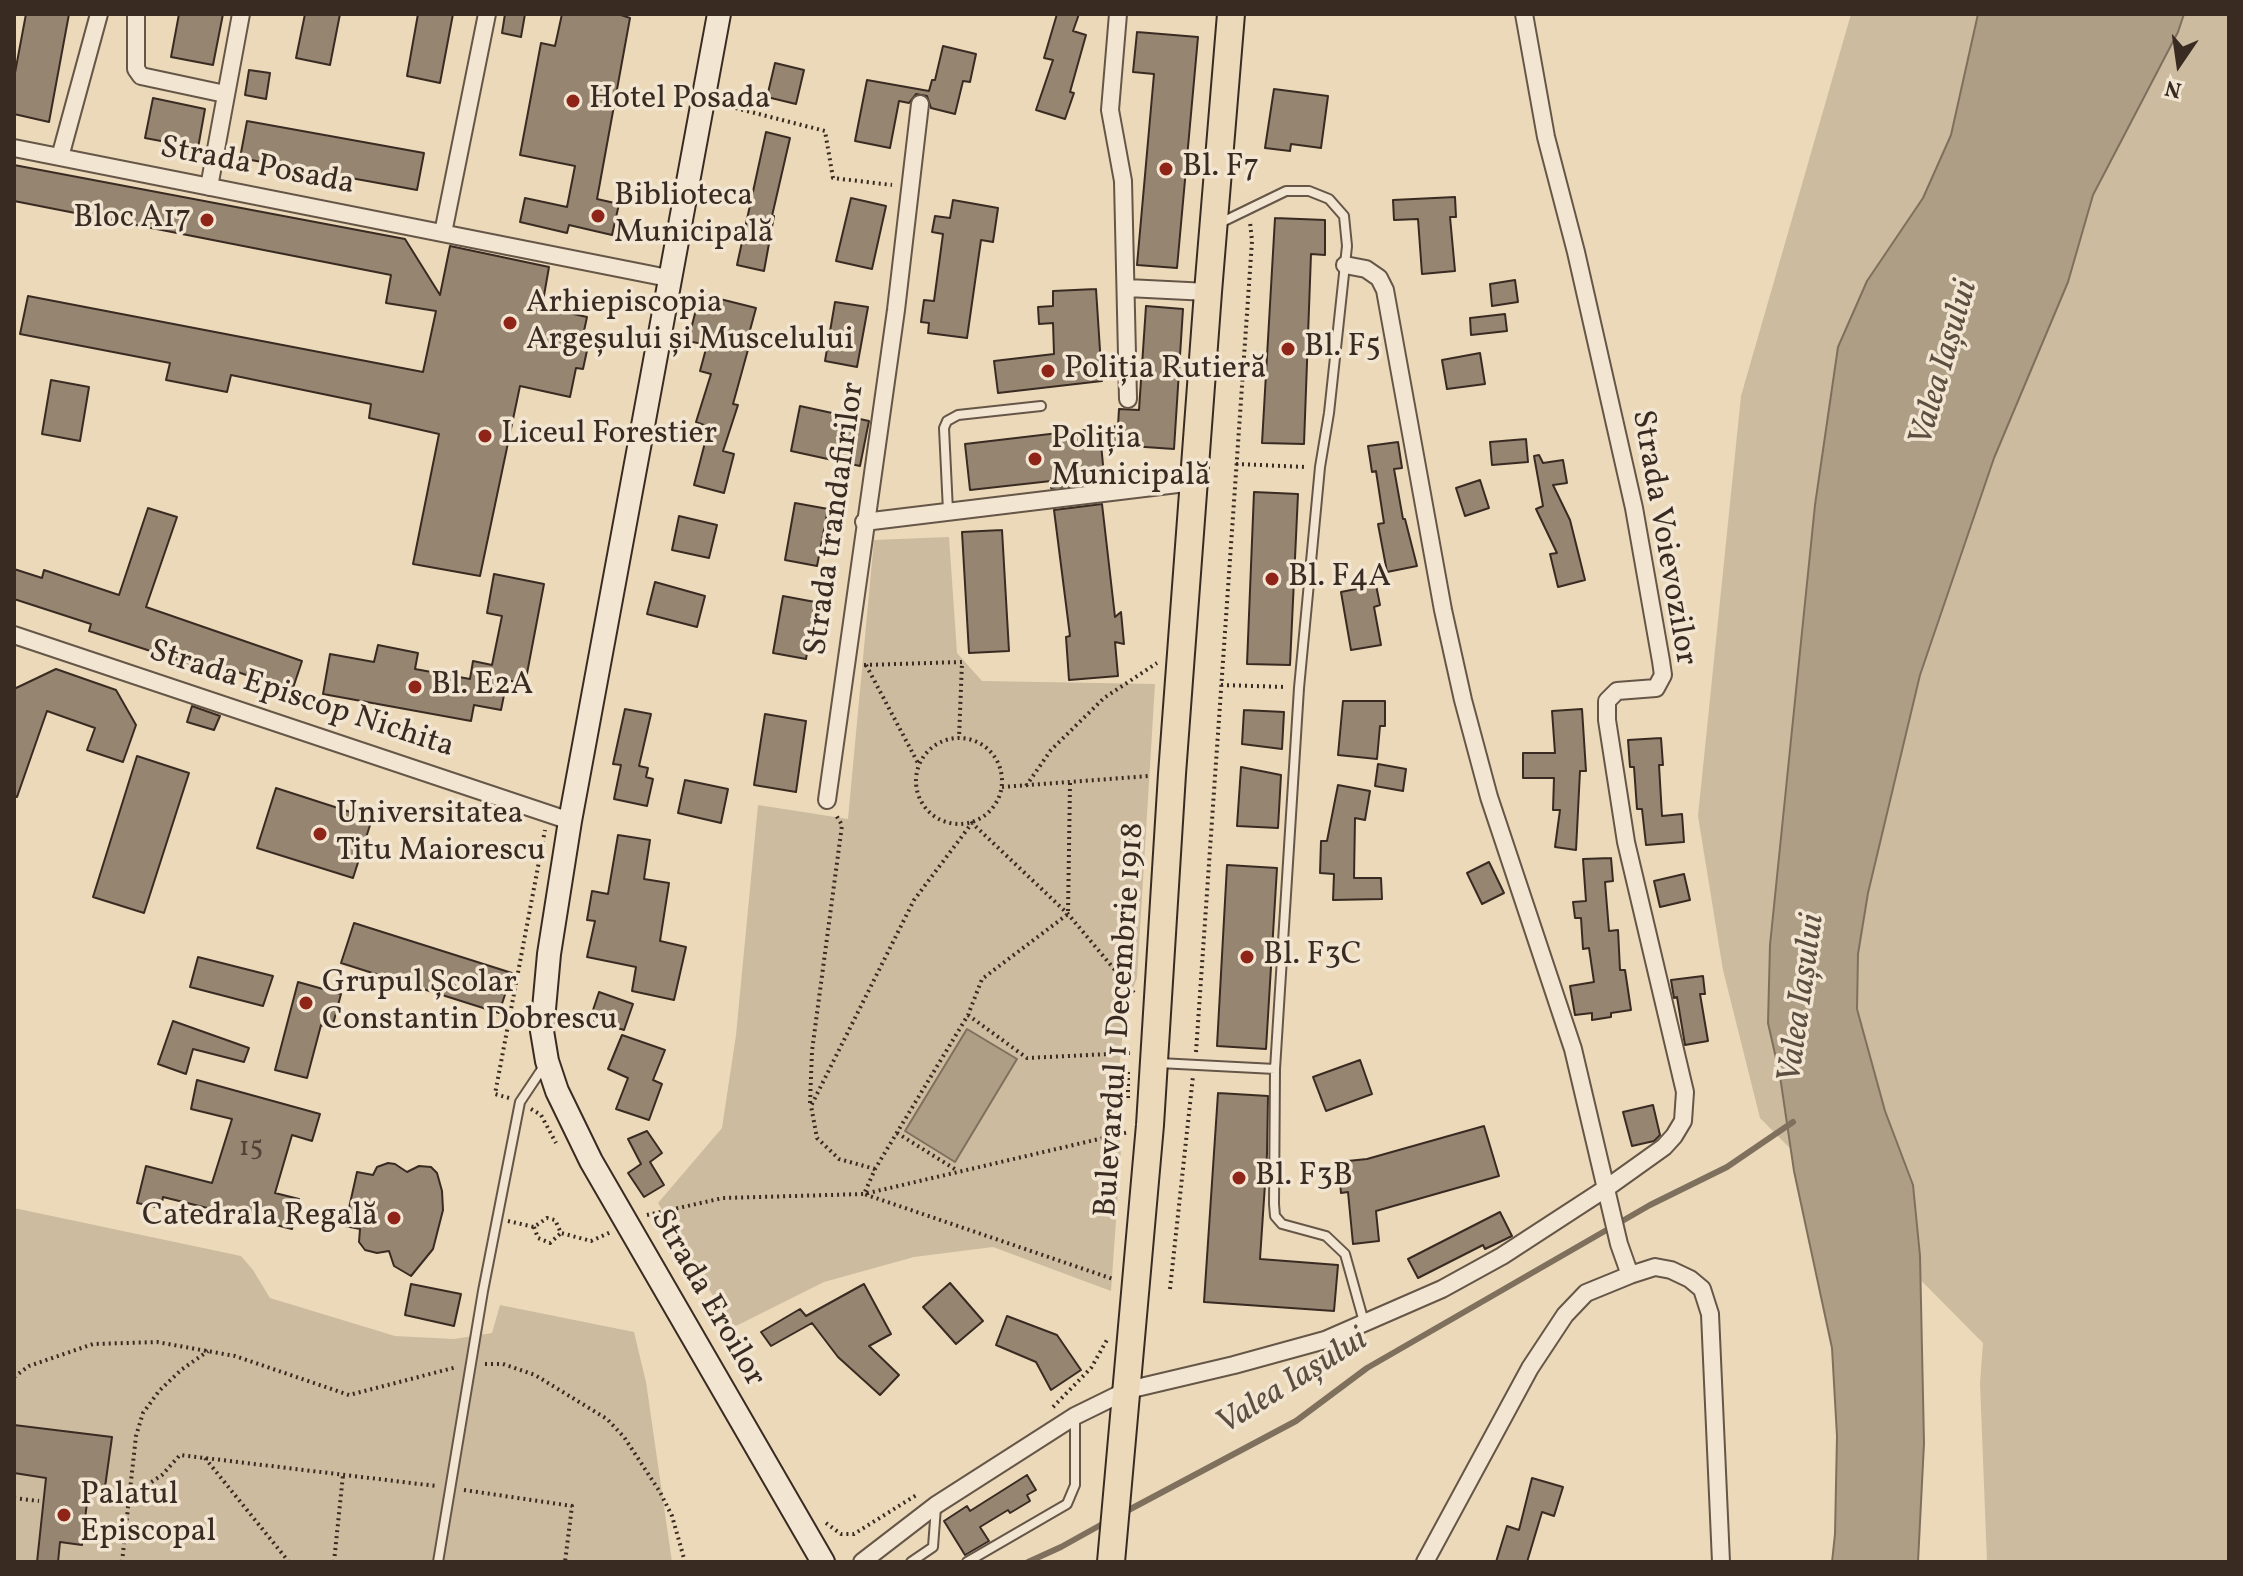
<!DOCTYPE html>
<html>
<head>
<meta charset="utf-8">
<style>
  body { margin:0 }
  #map { position:relative; width:2243px; height:1576px; overflow:hidden; background:#ebd9b9; font-family:Vollkorn,serif }
  canvas { display:block }
  .frame { position:absolute; inset:0; border:16px solid #392b22; pointer-events:none }
  .north { position:absolute; left:2139px; top:24px; width:80px; height:80px; -webkit-text-stroke:6px #f2e6d2; paint-order:stroke; rotate:193deg; font-size:22px; font-weight:700; line-height:32px; text-align:center; color:#392b22 }
  .north::after { content:''; display:block; margin:auto; width:28px; height:36px; background:#392b22; clip-path:polygon(50% 0,100% 100%,50% 72%,0 100%) }
</style>
</head>
<body>
<div id="map">
<canvas width="2243" height="1576"></canvas>
<div class="frame"></div>
<div class="north">N</div>
</div>
<script>
const c = document.querySelector('canvas').getContext('2d');
c.lineJoin = 'round';
function fillPath(path, color) { c.fillStyle = color; c.fill(path, 'evenodd'); }
const shape = rows => new Path2D(rows.map(r => 'M' + r).join(''));
function trace(path, color, width, dash) { c.strokeStyle = color; c.lineWidth = width; c.lineCap = dash ? 'butt' : 'round'; c.setLineDash(dash || []); c.stroke(path); }
function label(font, color, halo, rows, align = 'center') {
  c.font = font + ' Vollkorn,serif'; c.lineWidth = 7; c.setLineDash([]); c.textBaseline = 'middle'; c.strokeStyle = halo; c.fillStyle = color; for (const [text, x, y, turn = 0] of rows) {
    c.save(); c.translate(x, y); c.rotate((+turn || 0) * Math.PI / 180); c.textAlign = isNaN(turn) ? turn : align; if (halo) c.strokeText(text, 0, 0); c.fillText(text, 0, 0); c.restore();
  }
}
fillPath(shape([
  [1851,14,2229,14,2229,1562,1987,1562,1980,1383,1983,1343,1760,1118,1723,970,1698,816,1741,396],
  [949,537,957,653,982,681,1155,684,1137,978,1125,1009,1116,1100,1121,1150,1111,1291,993,1247,914,1257,824,1282,732,1328,658,1203,722,1128,736,1035,758,805,848,819,874,540],
  [14,1208,241,1256,253,1270,270,1298,395,1336,454,1339,492,1333,500,1305,634,1332,646,1382,672,1562,14,1562]
]), '#cdbb9f');
const water = shape([
  [1978,14,2184,14,2178,32,2093,195,2068,282,1994,458,1920,675,1868,893,1858,954,1857,1009,1885,1111,1913,1185,1920,1256,1924,1443,1918,1562,1832,1562,1835,1534,1837,1436,1832,1348,1794,1171,1780,1076,1768,1023,1770,945,1815,505,1838,347,1867,281,1923,198,1951,135,1978,14],
  [967,1029,1017,1059,955,1162,905,1131,967,1029]
]);
fillPath(water, '#ae9e86');
trace(water, '#7f705e', 2);
trace(shape([
  [1123,1513,1296,1421,1367,1368,1650,1205,1727,1167,1793,1122],
  [1028,1562,1061,1547,1106,1522]
]), '#7f705e', 6);
const building = shape([
  [26,14,69,14,49,122,14,114,14,78,26,14],
  [179,14,223,14,213,65,171,57,179,14],
  [305,14,340,14,330,65,296,58,305,14],
  [418,14,453,14,440,83,407,76,418,14],
  [505,14,525,14,521,37,502,33,505,14],
  [562,14,618,14,630,18,597,199,619,204,612,235,569,225,567,233,520,222,525,198,567,207,575,166,520,155,541,43,555,46,562,14],
  [1057,14,1079,14,1073,31,1086,35,1070,92,1074,93,1065,119,1036,110,1053,60,1044,58,1057,14],
  [1137,32,1198,37,1177,268,1137,265,1154,74,1133,72,1137,32],
  [943,46,976,54,970,82,963,81,955,114,931,108,927,96,916,94,909,103,899,101,890,148,855,141,867,80,929,91,932,80,935,80,943,46],
  [775,63,804,70,796,104,767,97,775,63],
  [249,70,270,73,266,99,245,95,249,70],
  [1274,89,1328,96,1321,148,1291,144,1290,151,1265,148,1274,89],
  [153,98,205,109,198,148,145,138,153,98],
  [247,121,424,153,417,190,240,158,247,121],
  [766,132,790,138,772,216,774,216,764,271,737,265,766,132],
  [14,165,405,239,440,295,450,246,549,267,542,307,587,317,581,345,588,346,583,369,576,368,570,397,520,386,480,576,413,564,439,434,369,418,371,404,231,375,227,392,166,380,170,363,20,334,28,296,423,372,436,311,386,303,391,275,14,201,14,165],
  [1455,197,1456,217,1450,217,1455,271,1422,274,1418,219,1394,220,1393,200,1455,197],
  [851,198,886,206,872,269,836,261,851,198],
  [953,200,998,208,993,242,981,240,967,338,928,333,929,323,921,322,924,300,934,301,943,234,932,232,935,216,950,218,953,200],
  [1275,218,1325,220,1325,255,1311,254,1304,444,1262,443,1275,218],
  [1515,280,1518,302,1492,306,1490,284,1515,280],
  [1096,289,1102,381,998,393,994,361,1054,354,1053,323,1039,324,1038,307,1053,306,1053,291,1096,289],
  [700,294,756,308,746,345,749,346,733,404,738,405,723,451,734,454,724,493,694,485,709,427,696,422,711,374,700,371,707,345,688,341,700,294],
  [835,302,868,307,857,367,825,361,835,302],
  [1146,306,1183,309,1174,449,1101,444,1104,475,1098,475,1099,482,1051,488,1051,481,970,490,965,444,1118,426,1119,409,1139,410,1146,306],
  [1505,314,1507,331,1471,335,1470,318,1505,314],
  [1480,353,1485,384,1447,389,1442,360,1480,353],
  [51,380,89,387,80,441,42,434,51,380],
  [800,406,869,421,860,466,791,451,800,406],
  [1526,439,1528,462,1492,465,1490,442,1526,439],
  [1398,442,1402,468,1394,469,1403,519,1405,519,1417,566,1387,572,1378,524,1384,523,1376,471,1372,472,1368,446,1398,442],
  [1539,455,1543,463,1563,460,1567,483,1553,485,1570,520,1585,580,1558,587,1550,554,1557,553,1536,509,1543,506,1534,456,1539,455],
  [1480,480,1489,508,1465,516,1456,488,1480,480],
  [1254,492,1298,494,1290,665,1247,664,1254,492],
  [795,503,828,509,817,566,785,560,795,503],
  [1102,504,1115,617,1121,612,1124,644,1115,642,1118,676,1069,680,1066,637,1070,636,1054,510,1102,504],
  [148,508,177,517,146,607,302,661,292,691,212,663,209,670,89,631,91,624,14,599,14,569,42,578,44,570,119,595,148,508],
  [679,516,717,525,709,558,672,550,679,516],
  [1002,530,1009,651,969,653,962,532,1002,530],
  [494,574,544,584,525,684,507,680,501,710,474,705,471,721,323,694,330,654,374,662,378,645,418,653,415,669,470,679,473,661,492,665,502,616,487,613,494,574],
  [655,582,705,596,697,627,647,614,655,582],
  [1376,585,1380,605,1374,607,1381,645,1351,650,1341,592,1376,585],
  [783,596,815,602,806,659,773,653,783,596],
  [56,669,116,690,136,725,123,762,87,750,95,728,47,711,17,797,14,796,14,689,56,669],
  [1343,701,1385,701,1385,726,1380,726,1377,759,1338,755,1343,701],
  [192,706,220,716,214,730,187,722,192,706],
  [625,709,651,714,639,766,648,768,646,777,653,779,647,806,614,799,621,765,613,764,625,709],
  [1582,709,1586,771,1580,771,1576,850,1555,847,1560,810,1553,810,1554,778,1523,778,1523,753,1555,753,1552,711,1582,709],
  [1244,710,1284,712,1282,749,1242,744,1244,710],
  [765,714,806,721,796,792,754,785,765,714],
  [1661,738,1663,765,1659,765,1662,816,1682,814,1684,842,1646,845,1642,809,1637,809,1634,767,1630,767,1628,740,1661,738],
  [137,756,189,773,144,913,93,897,137,756],
  [1378,764,1406,769,1403,791,1375,786,1378,764],
  [1241,767,1281,775,1278,828,1237,826,1241,767],
  [685,780,728,789,721,823,678,813,685,780],
  [1338,785,1370,791,1365,820,1355,818,1354,878,1381,878,1382,899,1333,900,1334,874,1320,873,1321,841,1327,841,1338,785],
  [276,788,372,819,353,878,257,848,276,788],
  [618,835,650,840,644,879,669,883,660,941,686,947,674,1000,632,991,636,967,587,957,595,921,587,920,592,891,608,894,618,835],
  [1611,858,1613,881,1605,882,1609,931,1618,930,1620,970,1625,970,1631,1010,1611,1013,1611,1017,1592,1020,1592,1013,1575,1015,1570,986,1594,982,1589,948,1583,949,1581,918,1575,918,1573,902,1586,901,1583,859,1611,858],
  [1489,862,1504,893,1482,904,1467,873,1489,862],
  [1227,865,1277,868,1266,1049,1217,1046,1227,865],
  [1684,874,1690,900,1660,907,1654,881,1684,874],
  [354,923,512,973,499,1013,341,963,354,923],
  [198,957,273,976,263,1006,190,987,198,957],
  [1703,976,1705,994,1700,994,1708,1041,1685,1045,1677,997,1674,998,1671,980,1703,976],
  [298,982,341,994,332,1028,321,1025,307,1078,275,1070,298,982],
  [599,992,633,1004,624,1030,590,1019,599,992],
  [173,1021,249,1048,244,1062,193,1049,186,1074,158,1064,173,1021],
  [622,1035,665,1050,653,1080,662,1084,649,1120,616,1109,628,1078,608,1069,622,1035],
  [1360,1060,1372,1094,1326,1111,1313,1077,1360,1060],
  [197,1080,320,1114,312,1141,292,1135,275,1193,299,1199,292,1229,163,1197,161,1208,137,1203,146,1166,212,1183,232,1119,191,1109,197,1080],
  [1218,1093,1268,1096,1267,1154,1260,1259,1338,1265,1334,1311,1204,1302,1218,1093],
  [1653,1105,1660,1135,1654,1141,1632,1146,1623,1112,1653,1105],
  [1484,1126,1499,1176,1376,1211,1379,1241,1353,1244,1348,1192,1341,1193,1338,1162,1367,1159,1484,1126],
  [647,1131,662,1153,650,1162,664,1185,644,1197,628,1173,641,1164,628,1139,647,1131],
  [388,1163,395,1164,407,1172,419,1166,431,1167,437,1173,442,1191,443,1210,433,1249,411,1276,394,1266,389,1251,377,1253,365,1250,359,1242,360,1229,345,1226,357,1172,373,1175,377,1167,388,1163],
  [1500,1212,1512,1236,1485,1249,1483,1245,1418,1278,1408,1259,1500,1212],
  [950,1283,983,1321,956,1344,923,1307,950,1283],
  [411,1284,461,1294,454,1326,405,1315,411,1284],
  [864,1284,891,1334,869,1346,899,1375,880,1395,838,1357,812,1323,771,1346,761,1332,800,1309,806,1316,864,1284],
  [1007,1316,1057,1335,1081,1370,1051,1390,1036,1362,996,1345,1007,1316],
  [14,1425,112,1437,105,1487,89,1485,82,1545,60,1542,58,1562,37,1562,46,1478,14,1473,14,1425],
  [1027,1475,1036,1490,1027,1495,1030,1501,1010,1513,1008,1510,980,1527,989,1541,965,1555,944,1521,967,1506,970,1511,1027,1475],
  [1532,1478,1563,1487,1554,1516,1542,1512,1527,1562,1496,1562,1507,1526,1519,1530,1532,1478]
]);
fillPath(building, '#968571');
trace(building, '#392b22', 2);
const service = shape([
  [1218,224,1286,191,1309,191,1329,199,1344,216,1347,246,1329,413,1320,467,1299,688,1275,1069,1274,1204,1275,1216,1282,1224,1326,1236,1345,1254,1364,1322],
  [948,511,944,428,947,421,958,415,1041,406],
  [1159,1063,1275,1069],
  [438,1562,483,1291,520,1102,544,1066],
  [911,1562,933,1547,936,1507],
  [967,1562,1067,1504,1075,1485,1075,1418]
]);
const minor = shape([
  [136,14,136,69,141,76,225,94],
  [1118,14,1110,110,1123,181,1128,399],
  [14,148,668,278],
  [60,157,99,14],
  [209,187,241,14],
  [443,233,487,14],
  [1345,265,1366,269,1379,278,1385,290,1443,610,1463,700,1489,797,1573,1049,1619,1244,1630,1275,1655,1267,1671,1270,1690,1279,1702,1289,1710,1314,1721,1562],
  [1127,288,1208,292],
  [864,522,1194,482],
  [14,635,570,821],
  [827,800,896,310,920,104],
  [862,1562,936,1505,1075,1416,1128,1390,1234,1365,1325,1340,1442,1289,1502,1256,1608,1187,1664,1147,1674,1136,1683,1121,1685,1092,1626,842,1607,720,1607,701,1617,691,1656,688,1663,675,1661,661,1634,508,1576,252,1546,137,1524,14],
  [1425,1562,1530,1368,1565,1315,1586,1293,1630,1275]
]);
const secondary = shape([
  [719,14,570,821,549,954,542,1031,547,1061,557,1091,591,1161,823,1562]
]);
const primary = shape([
  [1111,1562,1150,1125,1172,774,1208,292,1231,14]
]);
trace(service, '#665648', 12);
trace(minor, '#665648', 20);
trace(secondary, '#392b22', 26);
trace(primary, '#392b22', 30);
trace(shape([
  [724,105,825,131,833,178,892,185],
  [1236,464,1306,467],
  [864,665,962,662,959,738],
  [866,665,919,765],
  [1221,685,1287,687],
  '916 781a43 43 0 1 1 86 0a43 43 0 1 1-86 0Z',
  [1070,783,1068,914,982,979,968,1015,875,1169,864,1194,1113,1279],
  [1026,786,1051,750,1104,698,1157,663],
  [1002,787,1149,776],
  [968,1015,1027,1058,1130,1053],
  [1196,1052,1252,241,1250,222],
  [509,1098,495,1094,545,830],
  [1128,1098,1128,1071],
  [810,1103,812,1051,842,825,836,815],
  [531,1109,541,1115,556,1143],
  [897,1133,958,1171],
  [875,1169,839,1159,817,1138,811,1106,914,900,972,823,1068,914,1135,994],
  [647,1215,723,1198,864,1194,1129,1132],
  [508,1221,534,1227,547,1218,555,1220,561,1233,591,1241,611,1232],
  [534,1227,538,1238,550,1243,561,1233],
  [1170,1289,1193,1076],
  [485,1364,503,1364,535,1375,607,1419,624,1437,660,1492,672,1516,685,1562],
  [14,1377,29,1366,93,1344,157,1342,235,1356,349,1395,457,1367],
  [1053,1407,1091,1368,1107,1340],
  [205,1458,289,1562],
  [129,1489,144,1487,162,1475,180,1455,436,1486],
  [464,1490,572,1506,565,1562],
  [14,1498,39,1501],
  [826,1523,841,1534,854,1534,918,1494],
  [122,1562,136,1436,143,1413,159,1391,181,1370,208,1351],
  [334,1562,343,1475]
]), '#392b22', 4, [2, 4]);
trace(service, '#f2e6d2', 8);
trace(minor, '#f2e6d2', 16);
trace(secondary, '#f2e6d2', 22);
trace(primary, '#ebd9b9', 26);
for (const [x, y, r, color] of [
  [573,101,8,"#8f2418"],
  [1166,169,8,"#8f2418"],
  [598,216,8,"#8f2418"],
  [207,220,8,"#8f2418"],
  [510,323,8,"#8f2418"],
  [1288,349,8,"#8f2418"],
  [1048,371,8,"#8f2418"],
  [485,436,8,"#8f2418"],
  [1035,459,8,"#8f2418"],
  [1272,579,8,"#8f2418"],
  [415,687,8,"#8f2418"],
  [320,834,8,"#8f2418"],
  [1247,957,8,"#8f2418"],
  [306,1003,8,"#8f2418"],
  [1239,1178,8,"#8f2418"],
  [394,1218,8,"#8f2418"],
  [64,1515,8,"#8f2418"]
]) { const dot = new Path2D(); dot.arc(x, y, r, 0, 2 * Math.PI); c.fillStyle = color; c.fill(dot); trace(dot, '#f2e6d2', 3); }
label('28px', '#504236', null, [
  ["15",251,1150]
]);
label('32px', '#392b22', '#f2e6d2', [
  ["Hotel Posada",589,101],
  ["Bl. F7",1182,169],
  ["Biblioteca",614,198],
  ["Municipală",614,235],
  ["Bloc A17",191,220,"right"],
  ["Arhiepiscopia",526,305],
  ["Argeșului și Muscelului",526,342],
  ["Bl. F5",1304,349],
  ["Poliția Rutieră",1064,371],
  ["Liceul Forestier",501,436],
  ["Poliția",1051,441],
  ["Municipală",1051,478],
  ["Bl. F4A",1288,579],
  ["Bl. E2A",431,687],
  ["Universitatea",336,816],
  ["Titu Maiorescu",336,853],
  ["Bl. F3C",1263,957],
  ["Grupul Școlar",322,985],
  ["Constantin Dobrescu",322,1022],
  ["Bl. F3B",1255,1178],
  ["Catedrala Regală",378,1218,"right"],
  ["Palatul",80,1497],
  ["Episcopal",80,1534]
], 'left');
label('32px', '#392b22', '#f2e6d2', [
  ["Strada Posada",257,168,11],
  ["Strada trandafirilor",837,519,-82],
  ["Strada Voievozilor",1662,538,80],
  ["Strada Episcop Nichita",301,701,18],
  ["Bulevardul 1 Decembrie 1918",1122,1020,-86],
  ["Strada Eroilor",706,1299,60]
]);
label('italic 34px', '#5c4e40', '#f2e6d2', [
  ["Valea Iașului",1946,364,-74],
  ["Valea Iașului",1804,999,-82],
  ["Valea Iașului",1293,1384,-32]
]);
</script>
</body>
</html>
